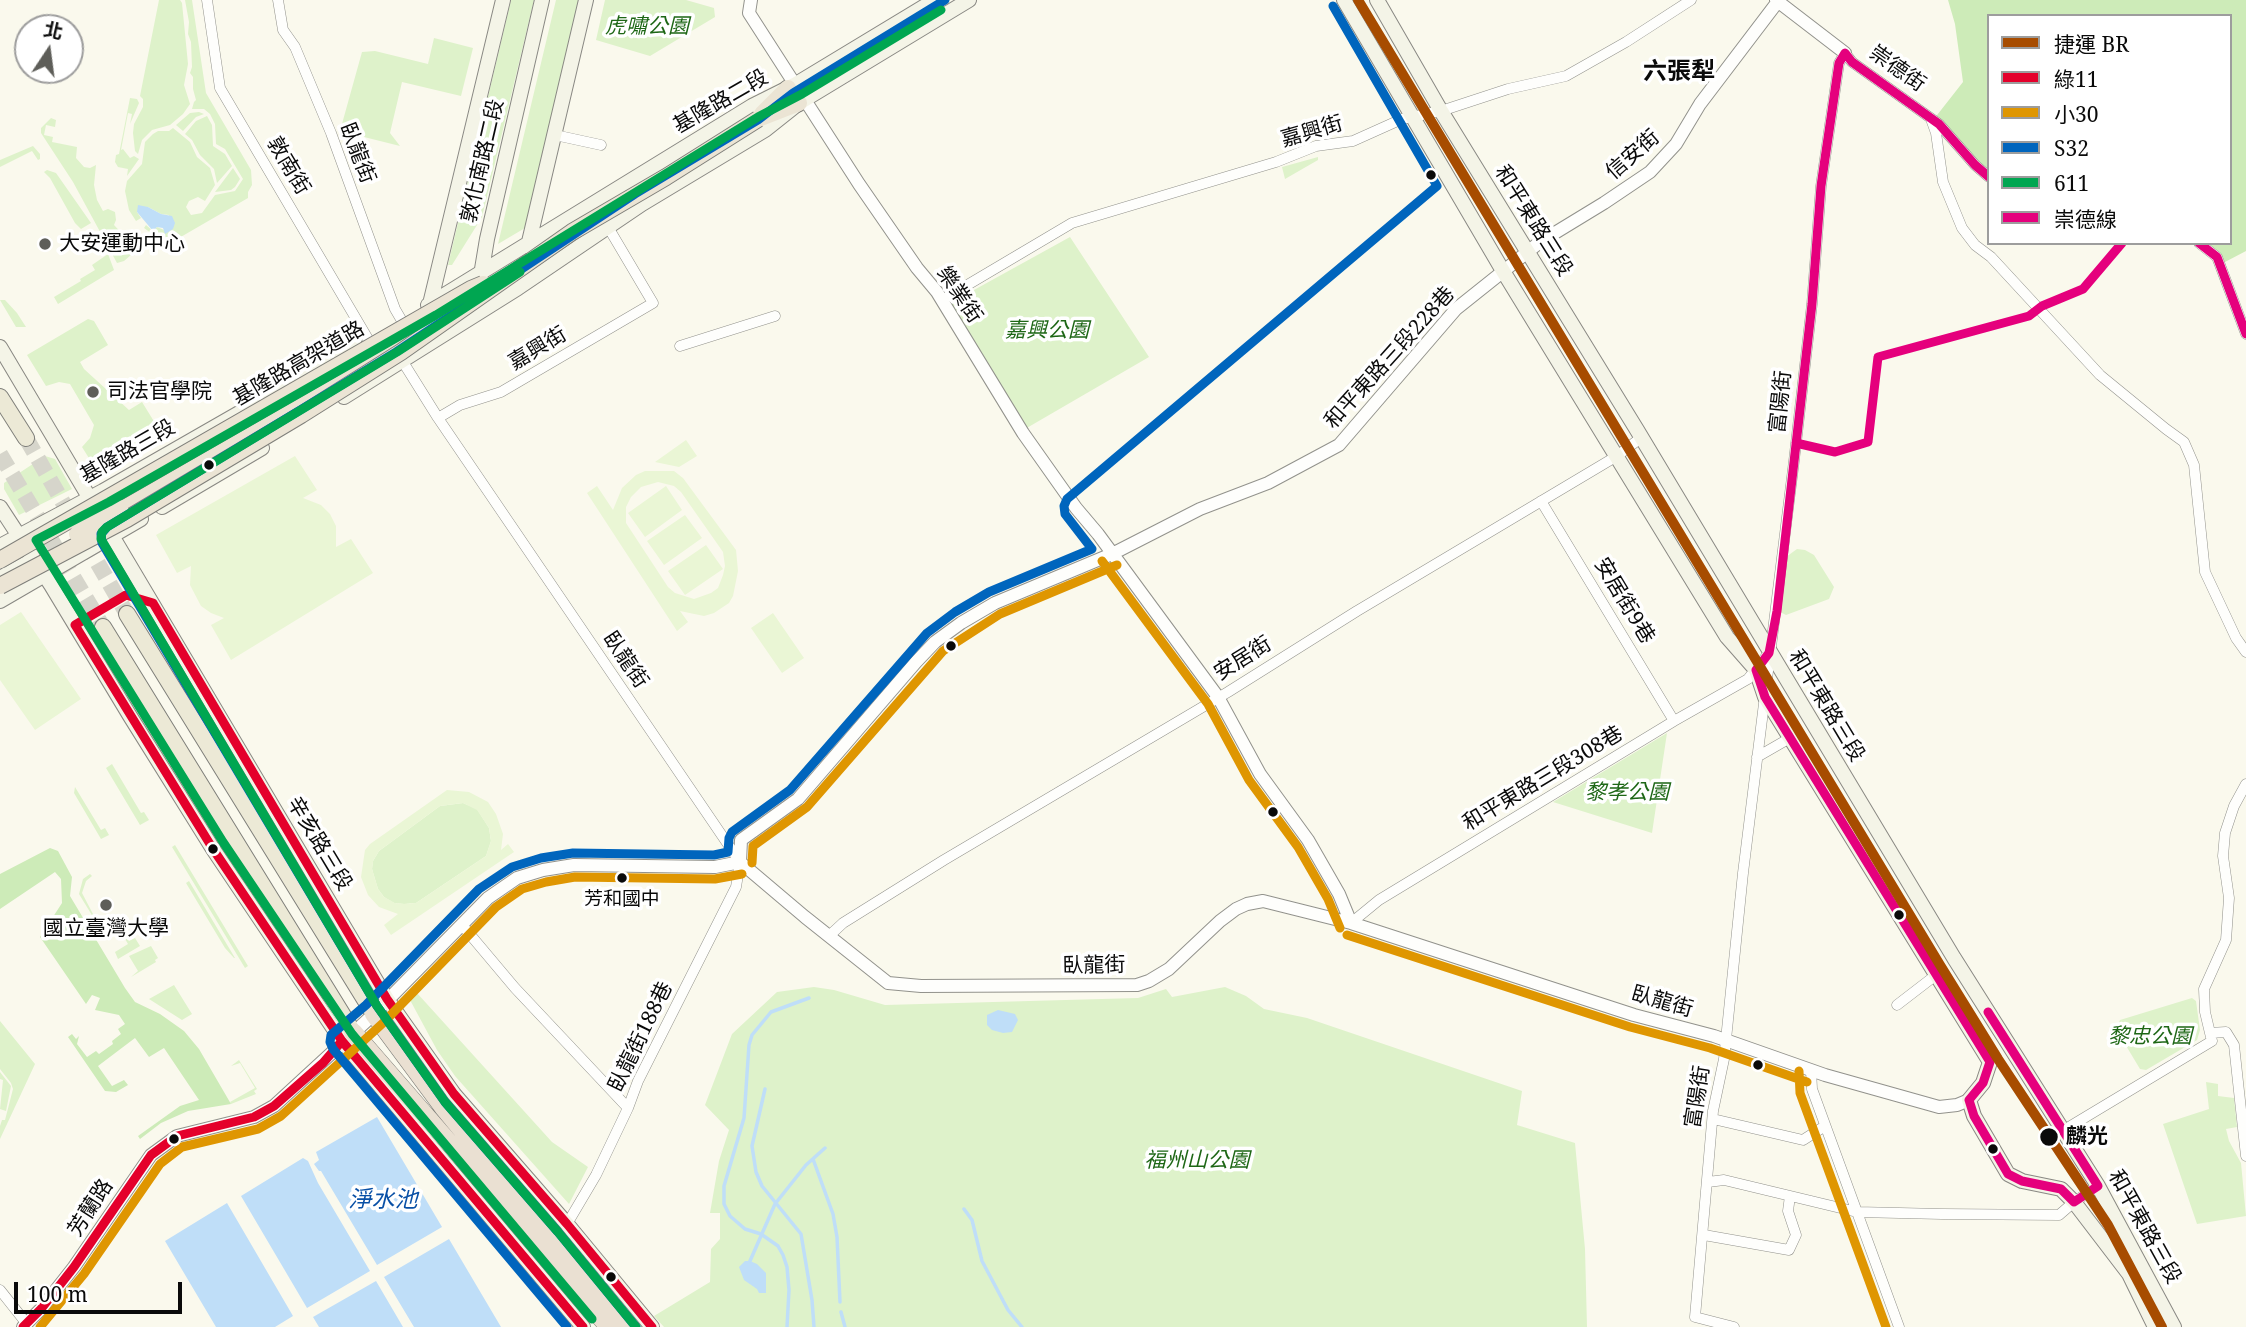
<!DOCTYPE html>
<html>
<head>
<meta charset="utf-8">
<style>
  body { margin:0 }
  #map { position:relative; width:2246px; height:1327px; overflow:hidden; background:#faf9ed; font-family:"Noto Serif","Noto Sans TC",serif }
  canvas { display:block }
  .legend { position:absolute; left:1987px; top:14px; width:245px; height:231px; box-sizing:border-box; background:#fff; border:2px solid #9d9d9d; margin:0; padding:9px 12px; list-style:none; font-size:21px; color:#0a0a0a }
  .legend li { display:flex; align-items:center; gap:14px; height:35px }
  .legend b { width:35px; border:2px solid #9d9d9d }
  .north { position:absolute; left:14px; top:14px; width:70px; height:70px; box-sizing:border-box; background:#fff; border:2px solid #9d9d9d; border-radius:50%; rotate:13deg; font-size:19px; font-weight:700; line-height:28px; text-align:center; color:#0a0a0a }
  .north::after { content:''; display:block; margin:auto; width:24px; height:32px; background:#5e5e59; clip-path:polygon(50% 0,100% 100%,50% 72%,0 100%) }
  .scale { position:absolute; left:14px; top:1282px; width:168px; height:32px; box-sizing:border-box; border:4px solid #0a0a0a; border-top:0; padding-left:9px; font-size:21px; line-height:24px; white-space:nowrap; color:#0a0a0a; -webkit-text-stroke:5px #fff; paint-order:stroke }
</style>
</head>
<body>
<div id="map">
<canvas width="2246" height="1327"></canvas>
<ul class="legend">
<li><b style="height:9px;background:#a74c00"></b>捷運 BR</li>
<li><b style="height:9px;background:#e4002b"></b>綠11</li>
<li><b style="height:9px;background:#df9601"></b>小30</li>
<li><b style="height:9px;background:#0065bd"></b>S32</li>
<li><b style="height:9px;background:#00a651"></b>611</li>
<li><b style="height:9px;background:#e5007d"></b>崇德線</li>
</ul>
<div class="north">北</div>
<div class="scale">100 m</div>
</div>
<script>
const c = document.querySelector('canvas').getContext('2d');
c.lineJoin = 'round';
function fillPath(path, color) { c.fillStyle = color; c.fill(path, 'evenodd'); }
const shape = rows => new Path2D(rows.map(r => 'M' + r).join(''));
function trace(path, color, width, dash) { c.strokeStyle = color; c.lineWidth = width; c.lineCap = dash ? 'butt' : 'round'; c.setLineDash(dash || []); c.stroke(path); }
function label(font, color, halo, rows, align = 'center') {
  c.font = font + ' "Noto Serif","Noto Sans TC",serif'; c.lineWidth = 7; c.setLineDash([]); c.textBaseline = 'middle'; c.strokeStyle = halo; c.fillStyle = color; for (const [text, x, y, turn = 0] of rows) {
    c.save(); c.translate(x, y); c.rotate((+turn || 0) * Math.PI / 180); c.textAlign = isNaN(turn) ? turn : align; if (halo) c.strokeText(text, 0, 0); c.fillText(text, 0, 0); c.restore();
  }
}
fillPath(shape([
  [159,0,180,0,182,3,188,64,184,85,190,104,183,114,170,125,152,130,142,140,138,154,135,151,133,133,134,124,143,107,143,99,140,96],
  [185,0,192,0,206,93,251,170,252,185,248,192,248,198,179,238,158,238,144,228,146,225,153,231,157,227,164,230,169,215,161,214,148,207,137,212,141,218,136,221,129,210,125,191,127,181,142,164,145,142,153,134,158,131,169,131,173,128,190,142,197,157,210,168,215,185,205,201,198,197,189,201,186,207,191,215,202,213,215,195,235,191,243,179,225,149,216,144,215,124,210,114,204,109,192,109,194,102,196,100,193,89,193,77,190,73,192,67,191,42,188,34,189,22],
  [511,0,534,0,482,217,452,265,448,265],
  [556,0,580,0,525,228,498,244],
  [605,0,686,0,714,8,715,17,650,56,596,40],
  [434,38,473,48,461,96,402,82,390,133,400,146,340,131,362,52,375,51,428,64],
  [130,98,137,99,139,103,130,124,132,114,128,113,121,150,123,149,130,158,134,156,139,159,127,176,128,169,118,167,115,162,116,155,119,154],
  [199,112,204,114,196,117,183,131,176,125,190,113],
  [207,116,212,125,213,146,225,154,232,166,217,183,214,169,200,155,192,140,185,134,196,121],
  [51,118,56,120,55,127,46,125,44,135,53,137,52,142,77,147,76,158,84,167,90,168,96,165,94,185,97,200,103,211,108,209,115,212,116,220,114,225,130,242,132,247,131,255,124,261,117,263,73,182,41,133,41,128],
  [33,146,40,154,40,159,38,160,32,151,0,167,0,160],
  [1318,157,1318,160,1285,179,1282,167],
  [233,168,240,179,235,187,231,190,215,192],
  [47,170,56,173,91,223,81,229,75,223,50,178,44,172],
  [1070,237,1149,357,1025,429,945,306],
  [108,254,114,270,58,304,54,297,81,281,80,279,95,270,92,265],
  [0,300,5,300,17,313,26,327,16,327],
  [88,319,94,321,108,345,80,362,84,369,129,410,142,402,163,436,103,472,97,471,82,447,90,438,94,425,70,384,59,382,46,386,27,355],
  [45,456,55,459,72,489,19,515,4,489,4,483],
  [1797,549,1805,550,1814,555,1834,587,1829,599,1786,615,1780,612,1779,608,1786,557],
  [1667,733,1652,833,1553,802],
  [112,764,141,813,144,812,149,820,140,825,106,768],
  [75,787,101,830,105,828,109,835,101,839,74,793],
  [463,803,477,809,489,828,491,841,486,856,416,903,404,904,394,903,384,897,378,889,372,869,373,861,379,851,440,806],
  [175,845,248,966,245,968,172,847],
  [90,874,92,876,86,881,82,893,93,914,100,920,116,920,129,941,135,938,140,946,118,959,115,952,128,944,115,922,101,930,79,894,83,879],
  [189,881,235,958,234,958,225,948,186,883],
  [151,946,158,958,155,960,156,962,131,977,138,971,129,956],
  [174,985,192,1014,182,1020,149,999],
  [814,987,834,990,885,1005,1138,998,1166,989,1172,997,1225,987,1246,996,1264,1009,1307,1018,1522,1091,1517,1125,1575,1143,1585,1249,1587,1327,664,1327,654,1316,710,1282,711,1249,720,1239,720,1213,710,1213,719,1161,729,1130,705,1105,732,1034,777,992],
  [417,993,552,1142,588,1167,569,1204,455,1076,437,1050,410,1000],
  [2192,998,2196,1001,2200,1030,2197,1040,2146,1070,2140,1069,2116,1029,2120,1020],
  [0,1021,35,1064,0,1139,0,1126,2,1120,5,1120,13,1089,11,1083,0,1069],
  [239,1060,257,1089,254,1091,256,1094,231,1104,230,1102,255,1088,240,1063,231,1066],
  [0,1072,11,1086,6,1111,0,1109,3,1080,0,1079],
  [2206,1082,2218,1084,2218,1096,2234,1098,2237,1127,2226,1129,2229,1141,2241,1163,2246,1216,2197,1224,2163,1124,2209,1109]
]), '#def2ca');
fillPath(shape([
  [1948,0,2246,0,2246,251,2225,262,2197,243,2230,243,2230,16,1989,16,1989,174,1934,119,1963,82,1955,24],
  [50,848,58,851,72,877,70,896,125,988,135,1002,160,1014,184,1031,199,1049,231,1104,188,1111,161,1123,140,1139,138,1136,180,1106,199,1100,164,1048,149,1057,135,1038,98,1066,112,1086,124,1080,128,1085,116,1092,105,1091,68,1037,72,1034,76,1039,79,1036,77,1044,87,1057,96,1051,99,1054,113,1044,112,1041,121,1034,118,1029,125,1024,119,1015,95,1010,100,998,92,995,86,1004,40,937,62,903,61,879,55,872,0,909,0,874]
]), '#cdebb8');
fillPath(shape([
  [686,440,697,456,679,467,655,462],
  [295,456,317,490,303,498,321,505,330,514,336,526,336,547,351,539,373,573,231,660,211,625,224,618,211,613,201,606,190,585,191,566,177,573,156,535],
  [645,471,674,471,683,478,736,550,738,571,733,596,729,603,714,613,704,616,680,611,688,622,677,631,587,493,597,486,613,510,622,488,636,475],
  [658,482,674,486,681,492,723,552,725,566,723,575,718,588,711,593,694,599,675,593,668,587,626,523,626,507,631,497,641,487],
  [666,486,682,510,645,537,628,513],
  [685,515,702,538,664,565,647,541],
  [706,545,723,569,685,595,668,571],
  [21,612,81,699,35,730,0,680,0,625],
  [773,613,804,658,782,673,751,628],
  [447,790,469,792,488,802,496,814,503,834,501,850,508,844,514,852,391,935,384,925,398,914,379,907,368,895,361,877,365,850,370,844],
  [463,803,477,810,489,828,491,841,486,856,416,903,404,904,395,903,384,897,378,889,372,869,373,861,379,851,440,806]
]), '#eaf6d5');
fillPath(shape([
  [138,205,148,207,161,214,172,216,175,223,173,229,165,234,163,228,157,227,153,231,137,212],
  [998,1010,1015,1014,1018,1020,1012,1032,1003,1033,992,1030,987,1025,987,1015],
  [377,1117,442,1227,377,1265,321,1171,319,1171,314,1164,319,1160,316,1152],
  [303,1158,308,1161,318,1183,370,1271,307,1308,241,1196],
  [227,1203,293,1316,275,1327,216,1327,165,1241],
  [449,1239,501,1327,414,1327,384,1277],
  [745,1261,750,1261,757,1264,766,1273,766,1293,759,1293,757,1289,744,1280,739,1267],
  [376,1281,403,1327,319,1327,313,1317]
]), '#bfdef8');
trace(shape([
  [765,1089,752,1146,756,1172,762,1186,801,1234,812,1300,814,1327],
  [813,1159,833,1214,837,1237,840,1302],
  [964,1209,972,1220,982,1261,1008,1310,1022,1327],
  [750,1261,775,1204,806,1165,825,1148],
  [841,1312,845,1327],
  [787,1327,789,1290,787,1267,783,1255,778,1246,761,1234,745,1229,730,1216,724,1204,724,1186,744,1118,749,1045,752,1035,771,1012,809,998]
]), '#bfdef8', 3.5);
trace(shape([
  [26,438,127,614],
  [0,454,103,627]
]), '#d6d5cb', 16, [16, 8]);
const minor = shape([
  [207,0,220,88,368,339],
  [278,0,283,30,295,47,331,133,395,309,402,321],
  [1931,119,1936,133,1943,182,1962,228,1975,245,1991,257,2100,375,2166,429,2184,442,2194,465,2205,572,2236,638,2246,652],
  [555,135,601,145],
  [2199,243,2217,257,2246,334],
  [942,300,1072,223,1276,162,1316,146,1353,141,1402,119,1441,111,1508,89,1566,76,1626,42,1691,0],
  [680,346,775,316],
  [403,362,438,418,740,862,736,887,638,1081,628,1108,596,1175,567,1224],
  [438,418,460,405,501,392,653,303,608,227],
  [1541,501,1674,721],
  [1757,757,1790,738],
  [2246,784,2234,806,2225,833,2223,856,2229,898,2226,940,2204,989,2205,1012,2210,1033,2226,1032,2234,1045,2246,1156],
  [1351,923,1379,900,1674,721,1748,679,1769,653],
  [462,925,515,988,628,1108],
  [829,936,843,923,944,860,1228,692,1357,611,1617,456,1642,437],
  [1897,1005,1936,975],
  [1811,1070,1812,1089,1899,1327],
  [1713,1119,1803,1140,1825,1126],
  [2064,1130,2212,1041,2210,1033],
  [1708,1182,1724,1180,1857,1212,1942,1214,2059,1215,2074,1202,2098,1186],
  [1704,1235,1789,1250,1796,1235,1788,1211,1790,1196],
  [0,1290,27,1324],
  [1734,1327,1695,1317,1713,1111,1724,1059,1743,873,1794,461,1812,304,1821,186,1839,63,1845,53,1852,62,1939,124,1975,165,1989,177]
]);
const tertiary = shape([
  [751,0,749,13,859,184,917,268,937,292,1023,433,1076,508,1098,534,1218,697,1260,774,1308,840,1339,894,1351,923],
  [1776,0,1845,53],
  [740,862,741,840,798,799,916,662,935,642,961,623,995,603,1112,554,1200,509,1268,483,1339,445,1456,309,1540,242,1604,203,1650,172,1676,144,1700,104,1779,0],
  [740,862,805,917,888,983,921,986,1137,985,1149,981,1169,969,1220,921,1236,909,1247,904,1263,901,1351,923,1634,1015,1714,1036,1825,1075,1939,1107,1957,1105,1969,1100],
  [23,1327,41,1309,74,1267,151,1155,177,1136,254,1117,274,1106,374,1014,488,898,517,878,543,870,574,865,715,867,740,862]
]);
const secondary = shape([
  [1344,0,1503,271,1727,637,1756,670,1765,697,1990,1062,1983,1083,1969,1100,1974,1116,2008,1174,2022,1181,2061,1189,2074,1202,2129,1274,2155,1327],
  [1377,0,1441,111,1637,430,1954,958,2098,1186,2174,1327],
  [528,246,586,0],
  [481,275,487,239,542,0],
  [430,304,503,0],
  [428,305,752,106,796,84,935,0],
  [0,347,387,999,454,1094,567,1224,652,1327],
  [344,397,518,288,642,204,765,130,799,103,969,0],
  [0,507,51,585,130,716,213,849,342,1041,583,1327],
  [162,507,262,448],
  [0,546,103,491,356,346],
  [0,578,34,559],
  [0,601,141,519]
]);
const primary = shape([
  [0,397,26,438],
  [127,614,374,1014],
  [103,627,353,1032]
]);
const trunk = shape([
  [762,114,788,88],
  [758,119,799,103],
  [120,508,356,368,438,315]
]);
const motorway = shape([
  [374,1014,443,1107,563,1252,629,1327],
  [353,1032,609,1327]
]);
trace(minor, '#92928c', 11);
trace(tertiary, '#92928c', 14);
trace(secondary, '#898883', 16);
trace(primary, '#7f7f7a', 18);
trace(trunk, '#7f7f7a', 18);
trace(motorway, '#7f7f7a', 19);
trace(minor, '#fefefc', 10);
trace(tertiary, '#fefefc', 12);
trace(secondary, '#f4f4e7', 14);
trace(primary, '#ece9d6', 16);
trace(trunk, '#ebe4d4', 16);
trace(motorway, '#eae0d2', 18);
const trunkBridge = shape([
  [77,534,120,508],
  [0,560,471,289,483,284],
  [0,586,127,519,301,415,401,352,572,232,666,177,758,119]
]);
trace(trunkBridge, '#7f7f7a', 18, []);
trace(trunkBridge, '#ebe4d4', 16);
trace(shape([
  [153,603,387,999,454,1094,567,1224,652,1327],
  [75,625,213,849,342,1041,583,1327],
  [75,625,126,595,153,603],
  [23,1327,41,1309,74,1267,151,1155,177,1136,254,1117,274,1106,323,1063,342,1041]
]), '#e4002b', 9);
trace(shape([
  [1102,561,1208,704,1249,780,1298,847,1328,899,1340,928],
  [752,863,753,846,807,807,943,651,1000,614,1117,565],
  [1347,935,1630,1027,1710,1048,1807,1082],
  [1799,1071,1800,1093,1886,1327],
  [40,1327,84,1274,160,1164,182,1147,258,1129,281,1116,383,1023,496,907,522,889,546,882,575,877,715,879,742,874]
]), '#df9601', 9);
trace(shape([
  [567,1327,333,1049,330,1042,331,1035,366,1005,479,889,512,867,541,858,573,853,714,855,728,852,729,838,732,832,790,790,927,633,955,612,989,592,1092,549,1065,514,1064,506,1067,499,1437,186,1333,6],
  [636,1327,558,1232,445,1102,377,1006,102,543,101,534,107,527,396,352,635,194,758,120,793,93,945,0]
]), '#0065bd', 9);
trace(shape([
  [520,272,397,352,107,527,102,532,101,539,377,1006,445,1102,558,1232,636,1327],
  [592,1319,352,1034,223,842,36,540,109,502,436,315,758,117,802,94,941,10]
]), '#00a651', 9);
trace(shape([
  [2199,243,2217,257,2246,334],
  [1796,443,1835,452,1868,442,1878,357,2029,316,2042,306,2083,289,2122,243],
  [1988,1012,2098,1186,2074,1202],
  [1969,1100,1983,1083,1990,1062,1765,697,1756,670,1769,653,1777,611,1812,304,1821,186,1839,63,1845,53,1852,62,1939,124,1975,165,1989,177],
  [1969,1100,1974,1116,2008,1174,2022,1181,2061,1189,2074,1202]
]), '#e5007d', 9);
trace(shape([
  [1358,0,1940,965,1998,1059,2108,1225,2162,1327]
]), '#a74c00', 10);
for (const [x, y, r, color] of [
  [1431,175,6,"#0a0a0a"],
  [45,244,7,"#5e5e59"],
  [93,392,7,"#5e5e59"],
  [209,465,6,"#0a0a0a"],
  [951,646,6,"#0a0a0a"],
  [1273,812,6,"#0a0a0a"],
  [213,849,6,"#0a0a0a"],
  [622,878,6,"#0a0a0a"],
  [106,905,7,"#5e5e59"],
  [1899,915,6,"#0a0a0a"],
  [1758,1065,6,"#0a0a0a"],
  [2049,1137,10,"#0a0a0a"],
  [174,1139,6,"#0a0a0a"],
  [1993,1149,6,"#0a0a0a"],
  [611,1277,6,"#0a0a0a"]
]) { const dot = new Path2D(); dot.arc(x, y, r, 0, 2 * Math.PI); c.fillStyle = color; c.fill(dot); trace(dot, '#fff', 2.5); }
label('19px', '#0a0a0a', '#fff', [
  ["芳和國中",622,900]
]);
label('italic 21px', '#1e6716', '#fff', [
  ["虎嘯公園",647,27],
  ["嘉興公園",1047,331],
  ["黎孝公園",1627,793],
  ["黎忠公園",2150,1037],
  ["福州山公園",1197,1161]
]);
label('21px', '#0a0a0a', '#fff', [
  ["崇德街",1897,69,35],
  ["基隆路二段",721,102,-30],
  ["嘉興街",1312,132,-16],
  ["臥龍街",357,153,69],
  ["信安街",1633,155,-41],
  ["敦化南路二段",483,161,-77],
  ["敦南街",288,166,59],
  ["和平東路三段",1533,221,58],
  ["樂業街",959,295,56],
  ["嘉興街",538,349,-31],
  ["和平東路三段228巷",1390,358,-48],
  ["基隆路高架道路",299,364,-30],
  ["富陽街",1781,402,-84],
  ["基隆路三段",128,452,-30],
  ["安居街9巷",1624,601,59],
  ["安居街",1243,659,-32],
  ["臥龍街",625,660,56],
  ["和平東路三段",1826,706,59],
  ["和平東路三段308巷",1543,779,-31],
  ["辛亥路三段",319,844,59],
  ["臥龍街",1094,966,-1],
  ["臥龍街",1662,1002,16],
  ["臥龍街188巷",641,1037,-64],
  ["富陽街",1698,1097,-81],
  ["芳蘭路",91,1208,-57],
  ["和平東路三段",2144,1227,61]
]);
label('21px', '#0a0a0a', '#fff', [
  ["大安運動中心",59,244],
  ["司法官學院",107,392],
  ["國立臺灣大學",106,929,"center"]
], 'left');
label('bold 21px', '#0a0a0a', '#fff', [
  ["麟光",2066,1137]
], 'left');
label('italic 23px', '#0950a6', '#fff', [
  ["淨水池",383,1200]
]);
label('bold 24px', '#0a0a0a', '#fff', [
  ["六張犁",1679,72]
]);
</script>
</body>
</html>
